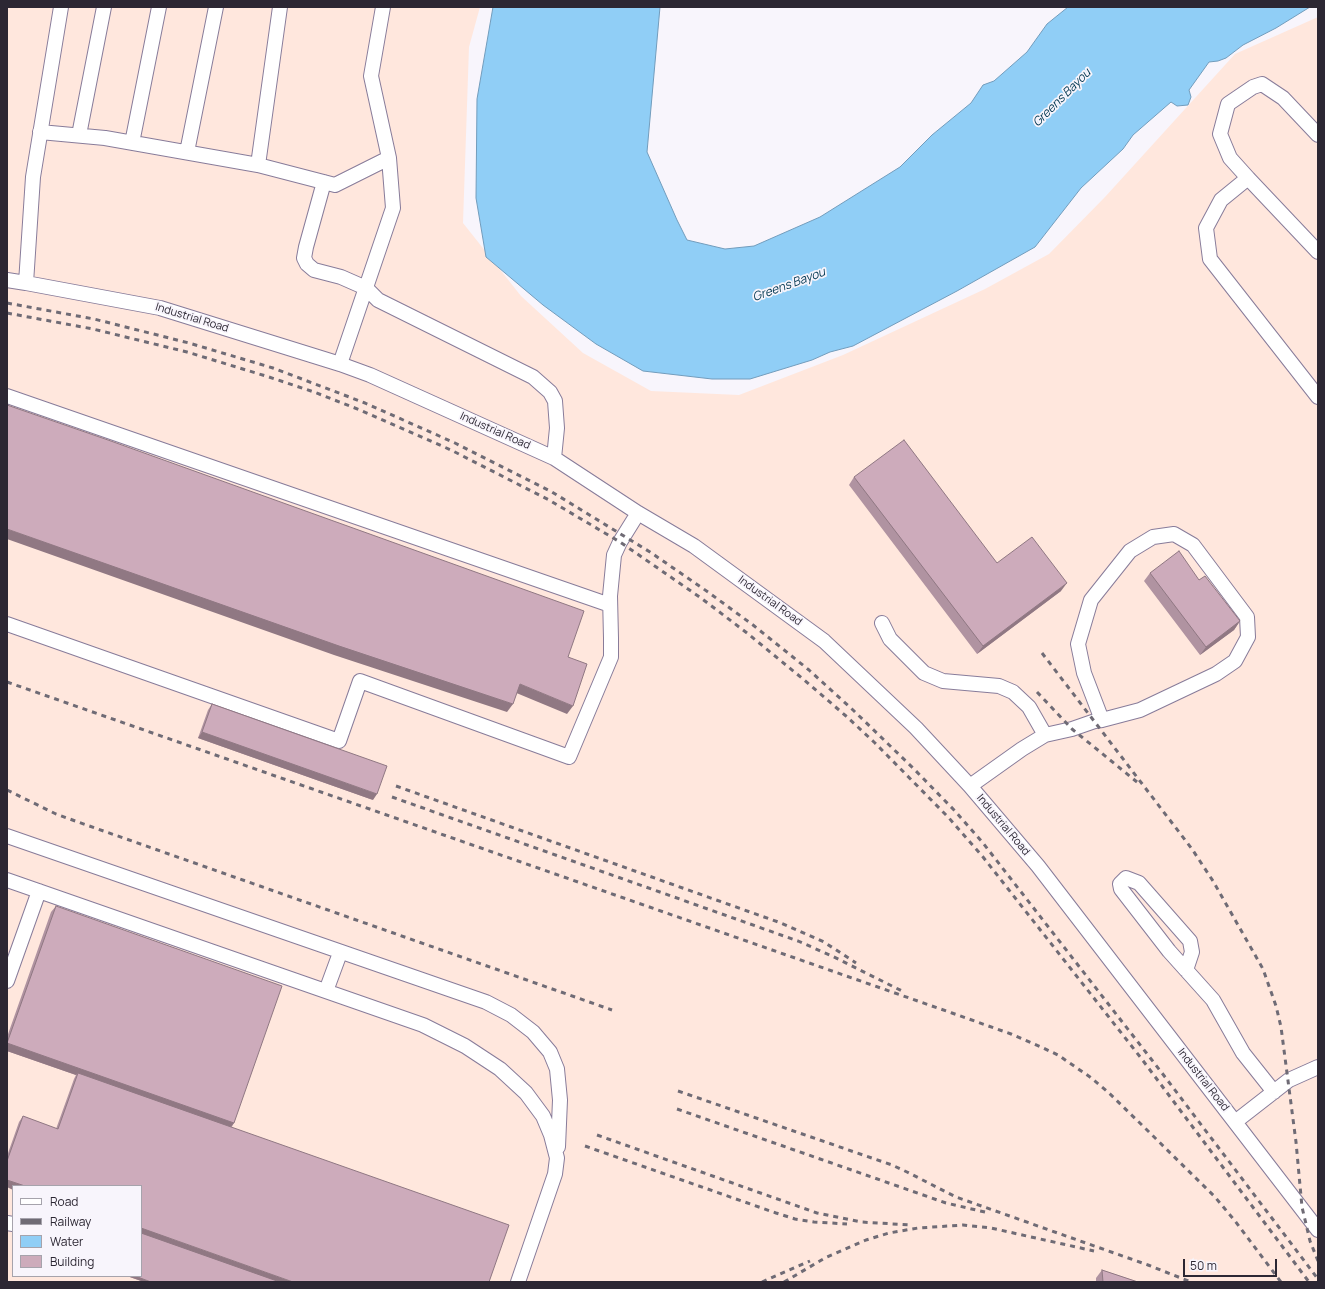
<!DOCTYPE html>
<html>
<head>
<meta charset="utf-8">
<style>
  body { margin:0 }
  #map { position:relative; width:1325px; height:1289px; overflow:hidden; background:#f8f5fc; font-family:Manrope,sans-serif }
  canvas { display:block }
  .frame { position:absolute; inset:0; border:8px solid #2c2733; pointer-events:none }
  .legend { position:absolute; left:12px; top:1185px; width:130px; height:92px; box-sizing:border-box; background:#f8f5fc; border:1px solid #a6a3ac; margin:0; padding:5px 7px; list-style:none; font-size:12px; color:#2c2733 }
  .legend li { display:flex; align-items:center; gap:8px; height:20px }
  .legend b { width:20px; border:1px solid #a6a3ac }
  .scale { position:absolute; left:1183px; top:1259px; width:94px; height:18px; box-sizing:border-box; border:2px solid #2c2733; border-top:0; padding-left:5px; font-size:12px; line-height:14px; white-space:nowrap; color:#2c2733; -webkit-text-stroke:3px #f8f5fc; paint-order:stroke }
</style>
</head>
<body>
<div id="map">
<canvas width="1325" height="1289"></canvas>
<div class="frame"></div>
<ul class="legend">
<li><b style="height:5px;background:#fff"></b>Road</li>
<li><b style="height:5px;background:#6f6b75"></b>Railway</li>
<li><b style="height:11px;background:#90cef6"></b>Water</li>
<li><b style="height:11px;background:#cdabbb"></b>Building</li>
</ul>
<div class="scale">50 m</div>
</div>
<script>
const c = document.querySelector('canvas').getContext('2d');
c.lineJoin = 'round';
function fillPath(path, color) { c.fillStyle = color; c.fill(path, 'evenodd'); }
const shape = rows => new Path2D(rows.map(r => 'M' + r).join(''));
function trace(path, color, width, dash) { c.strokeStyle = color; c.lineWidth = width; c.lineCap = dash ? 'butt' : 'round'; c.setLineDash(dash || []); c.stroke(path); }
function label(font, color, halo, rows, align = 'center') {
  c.font = font + ' Manrope,sans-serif'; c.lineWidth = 3.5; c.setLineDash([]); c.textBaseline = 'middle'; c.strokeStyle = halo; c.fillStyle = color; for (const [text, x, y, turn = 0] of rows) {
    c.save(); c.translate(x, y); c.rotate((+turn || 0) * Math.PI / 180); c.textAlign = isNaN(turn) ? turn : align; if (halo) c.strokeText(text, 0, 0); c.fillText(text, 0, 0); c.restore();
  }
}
fillPath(shape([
  [7,7,480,7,469,47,463,223,521,296,583,353,651,391,739,395,843,355,985,289,1049,254,1105,197,1235,54,1318,17,1318,1282,7,1282],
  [13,1186,141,1186,141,1276,13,1276]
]), '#ffe7dd');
const water = shape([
  [493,7,660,7,647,152,677,220,687,240,725,249,754,246,820,217,900,167,932,135,971,103,983,85,994,81,1027,52,1047,24,1068,7,1310,7,1276,28,1243,45,1226,58,1218,61,1209,62,1189,90,1191,97,1188,105,1177,106,1171,102,1133,135,1123,149,1081,188,1035,247,957,291,853,346,830,352,812,360,750,379,712,379,643,371,596,344,543,305,486,257,476,198,477,99,493,7]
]);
fillPath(water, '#90cef6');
trace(water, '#729cbc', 1);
const minor = shape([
  [40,132,105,138,258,165,335,185,389,158],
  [79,135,104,7],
  [132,143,159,7],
  [187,152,216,7],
  [258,165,280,7],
  [1248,178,1230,158,1220,134,1228,104,1253,87,1262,84,1283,98,1318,135],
  [324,182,306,247,304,258,307,264,314,270,341,277,366,288,378,300,533,377,550,392,555,401,557,428,554,458],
  [1318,252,1248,178,1221,200,1206,228,1210,259,1318,397],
  [7,280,26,283,160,308,340,364,370,375,554,458,638,513,694,546,824,641,916,728,970,786,1038,866,1318,1230],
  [26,283,33,177,61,7],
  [340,364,393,208,389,158,371,76,383,7],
  [7,396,610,605],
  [882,623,890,639,924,673,943,681,999,686,1013,692,1029,707,1045,735,1022,749,970,786],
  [7,624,339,741,360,681,569,757,611,657,611,638,610,596,614,555,620,542,638,513],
  [1045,735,1072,729,1095,721,1102,720,1140,710,1216,674,1235,661,1248,637,1247,617,1193,545,1174,534,1153,537,1130,551,1091,600,1078,644,1084,673,1102,720],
  [7,836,486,1002,511,1015,533,1032,550,1052,557,1069,560,1100,558,1147],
  [7,880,423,1025,465,1046,500,1069,526,1093,543,1116,551,1135,557,1158,555,1174,518,1282],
  [1186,970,1192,952,1190,941,1139,883,1126,878,1120,884,1121,889,1169,951,1213,1000,1243,1053,1274,1092],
  [7,981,39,891],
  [326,991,340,953],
  [1235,1122,1289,1080,1318,1067],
  [7,1223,13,1224]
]);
trace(minor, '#887c9a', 16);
trace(minor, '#fff', 14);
trace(shape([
  [7,303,94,319,189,343,273,368,365,403,455,443,552,492,650,552,708,592,753,625,809,670,853,710,913,768,955,811,983,843,1162,1073,1318,1279],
  [7,313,93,329,187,352,269,377,314,392,360,410,451,450,549,500,620,542,701,598,747,633,803,679,846,716,875,743,949,818,983,857,1141,1058,1309,1282],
  [1042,653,1192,849,1213,881,1263,969,1276,1006,1281,1027,1296,1142,1302,1207,1310,1241,1318,1261],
  [7,682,952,1013,1011,1034,1041,1047,1058,1055,1090,1077,1108,1092,1147,1130,1215,1197,1235,1221,1281,1282],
  [1037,692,1072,729,1137,782],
  [396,786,781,923,824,942,856,963],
  [7,790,56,814,78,822,612,1010],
  [392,797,798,941,832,956,904,992],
  [678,1091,892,1165,907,1172,956,1197,1148,1265,1191,1282],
  [677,1109,946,1203,989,1213],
  [597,1135,817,1213,861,1222,911,1225],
  [585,1146,776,1213,795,1219,814,1222,847,1224],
  [762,1282,810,1261],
  [784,1282,825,1258,866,1240,889,1233,918,1228,963,1225,991,1228,1094,1251]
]), '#6f6b75', 3, [5, 5]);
fillPath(shape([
  [854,477,997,563,1061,591,977,654,849,485],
  [1150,573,1199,580,1240,621,1234,630,1200,655,1144,581],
  [212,704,373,800,198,738,208,710],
  [56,906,234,1123,144,1282,127,1276,141,1276,141,1186,7,1187,7,1156,19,1122,23,1116,56,1129,74,1079,76,1075,7,1051,7,1037,51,912],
  [1102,1270,1138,1282,1096,1282,1096,1278]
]), '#b093a1');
fillPath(shape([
  [7,529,513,704,507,712,334,655,7,539],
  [1067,583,1061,591,977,654,983,646],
  [1240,621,1234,630,1200,655,1206,647],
  [520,684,573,706,567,714,514,692],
  [202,732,377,794,373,800,198,738],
  [7,1043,234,1123,229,1129,78,1073,76,1075,7,1051],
  [7,1180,25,1186,13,1186,13,1190,7,1187],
  [141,1228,293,1282,271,1282,141,1235],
  [127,1276,135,1276,151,1282,144,1282]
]), '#907883');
const building = shape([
  [7,405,108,440,584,611,568,657,587,664,573,706,520,684,513,704,339,646,7,529,7,405],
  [904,440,997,563,1032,537,1067,583,983,646,854,477,904,440],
  [1179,551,1199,580,1205,576,1240,621,1206,647,1150,573,1179,551],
  [212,704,387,766,377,794,202,732,212,704],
  [56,906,282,986,234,1123,7,1043,56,906],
  [78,1073,509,1225,489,1282,293,1282,141,1228,141,1186,25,1186,7,1180,7,1161,23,1116,58,1129,78,1073],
  [141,1233,277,1281,276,1282,151,1282,135,1276,141,1276,141,1233],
  [1102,1270,1138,1282,1103,1282,1102,1270]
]);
fillPath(building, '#cdabbb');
trace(building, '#907883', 1);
label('11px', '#2c2733', '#f8f5fc', [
  ["Industrial Road",192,318,17],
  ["Industrial Road",495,431,24],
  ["Industrial Road",770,601,36],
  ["Industrial Road",1003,825,50],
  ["Industrial Road",1203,1080,52]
]);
label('italic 12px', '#023852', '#f8f5fc', [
  ["Greens Bayou",1062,98,-45],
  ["Greens Bayou",789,285,-20]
]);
</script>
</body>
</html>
